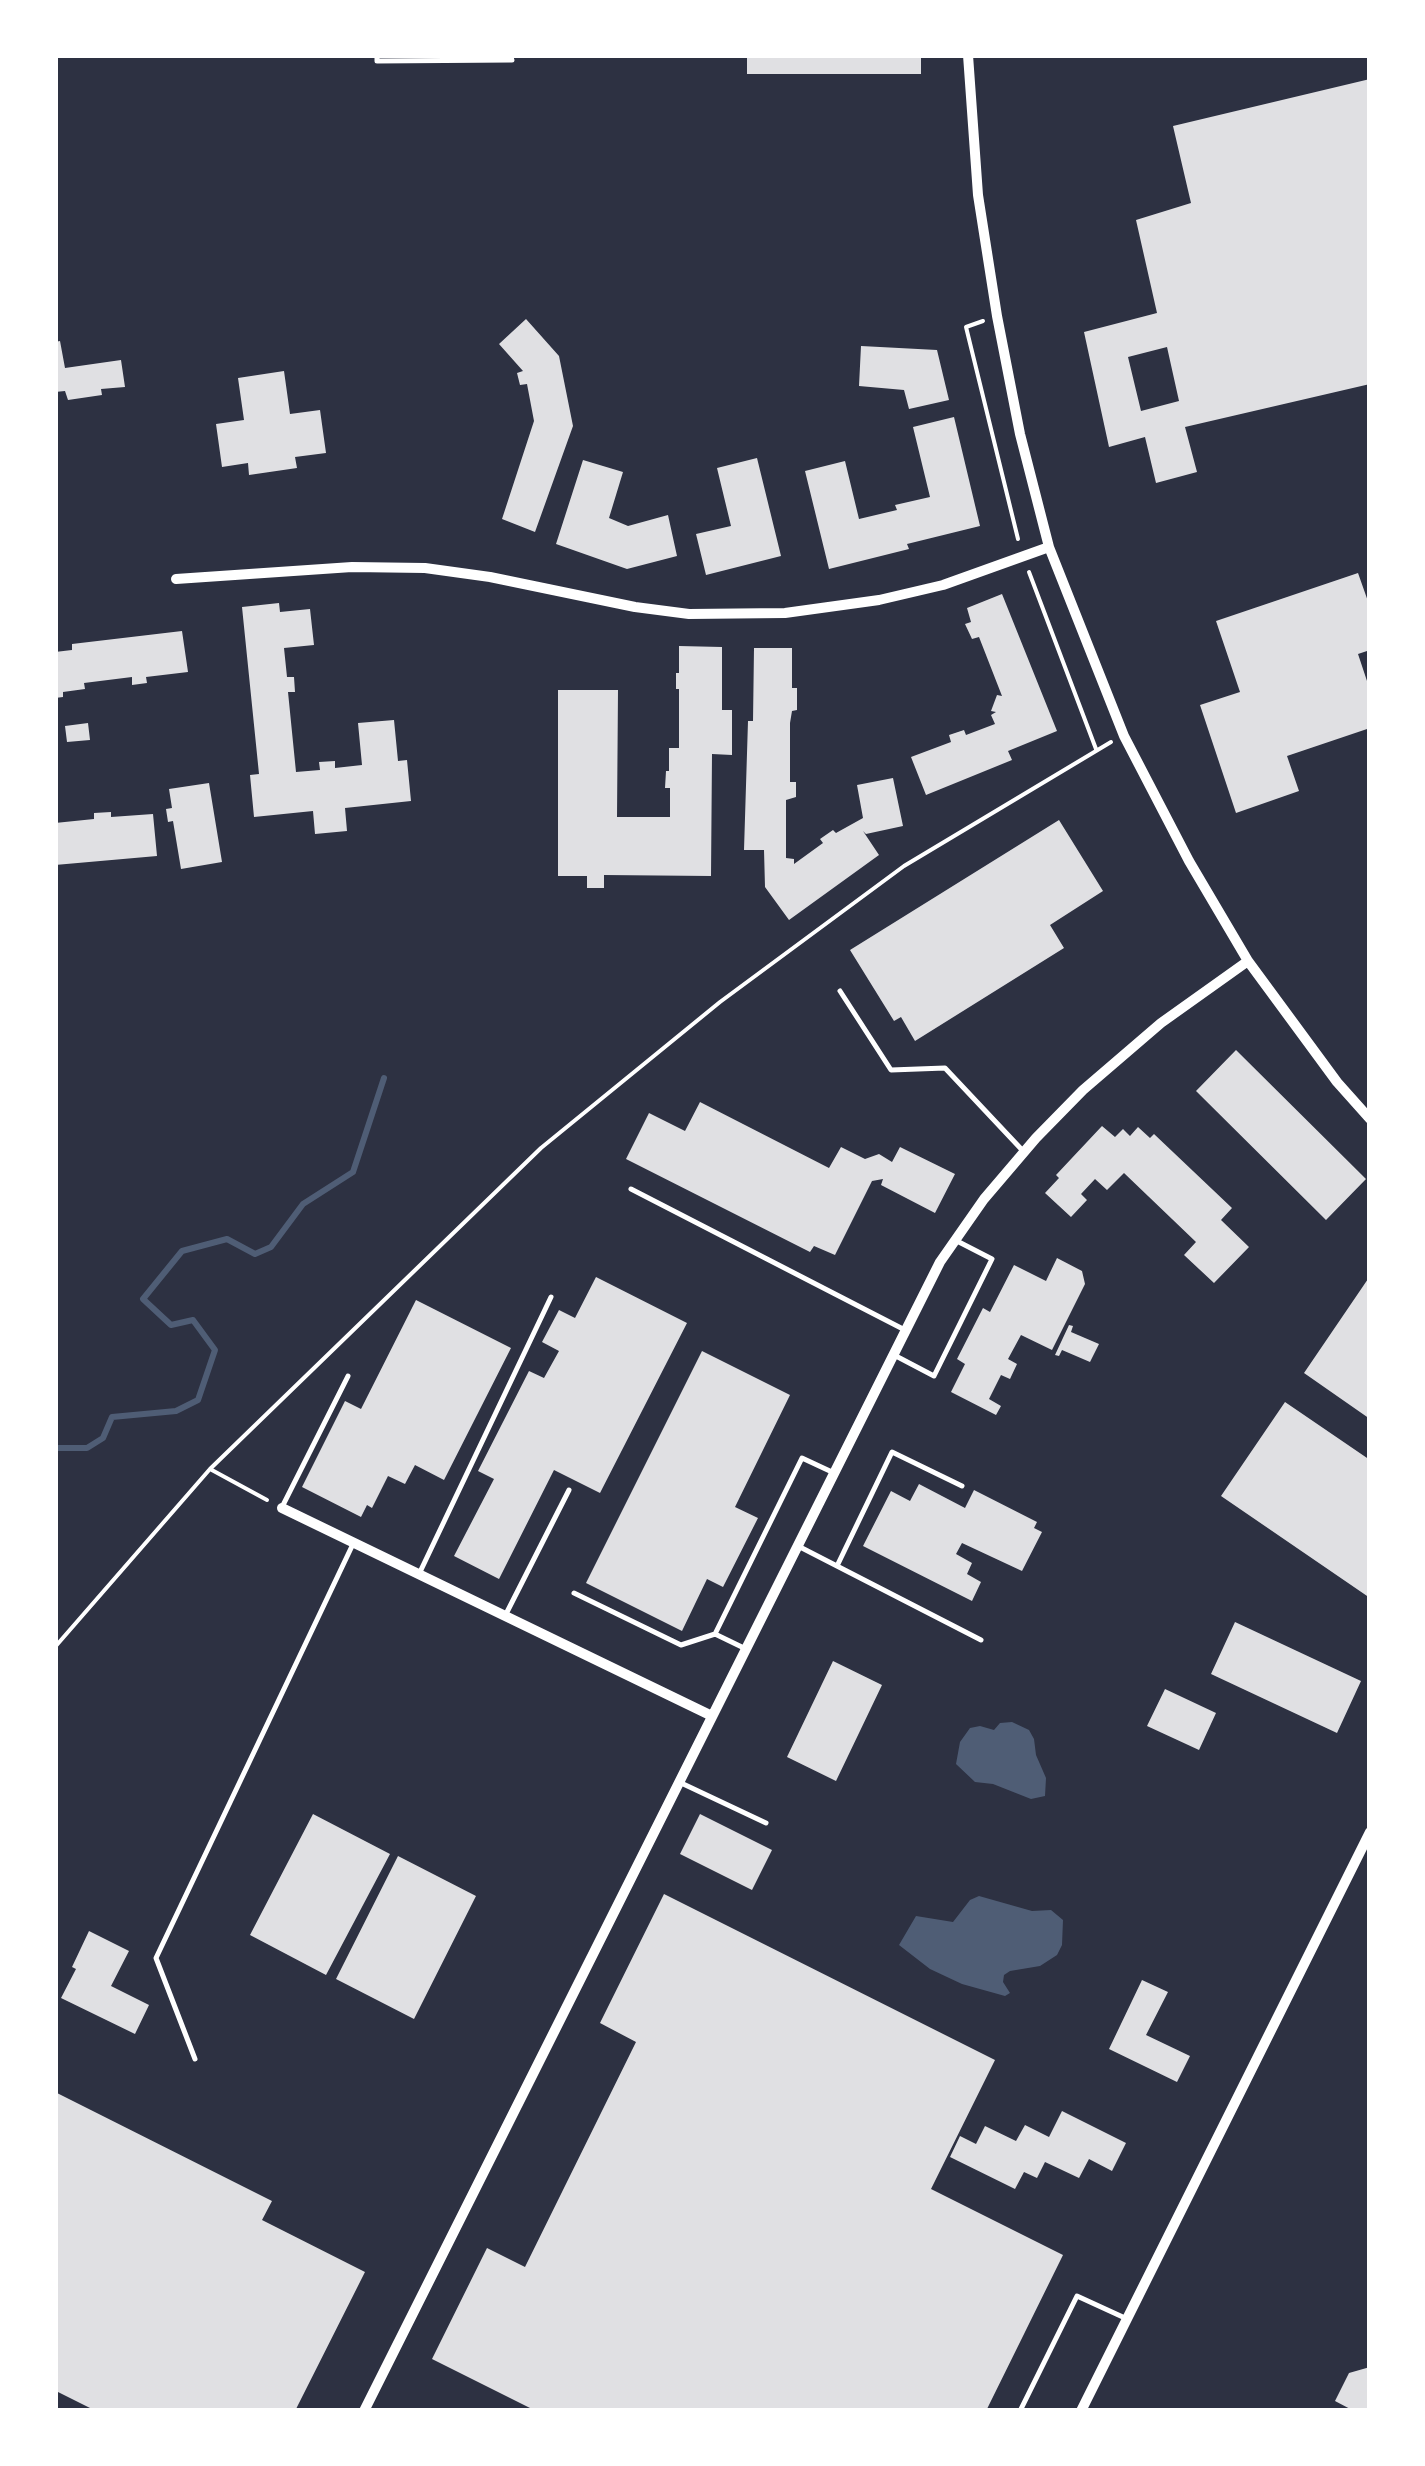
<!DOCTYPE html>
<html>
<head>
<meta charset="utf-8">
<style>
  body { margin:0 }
  #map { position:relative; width:1425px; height:2466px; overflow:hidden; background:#2d3142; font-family:Manrope,sans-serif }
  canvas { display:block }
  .frame { position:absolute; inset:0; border:58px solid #fff; pointer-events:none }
</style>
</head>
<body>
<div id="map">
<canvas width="1425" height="2466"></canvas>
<div class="frame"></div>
</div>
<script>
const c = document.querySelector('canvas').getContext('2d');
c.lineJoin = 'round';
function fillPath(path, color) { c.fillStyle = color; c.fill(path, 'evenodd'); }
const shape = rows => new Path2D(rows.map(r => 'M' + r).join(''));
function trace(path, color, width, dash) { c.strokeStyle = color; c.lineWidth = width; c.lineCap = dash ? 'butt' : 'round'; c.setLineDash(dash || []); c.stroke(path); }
fillPath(shape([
  [1012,1722,1029,1730,1034,1739,1036,1755,1046,1778,1045,1796,1031,1799,993,1784,975,1782,956,1764,960,1742,970,1728,980,1726,994,1730,1000,1723],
  [979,1896,1032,1911,1051,1910,1063,1920,1062,1945,1057,1955,1040,1966,1010,1971,1004,1975,1003,1982,1010,1993,1005,1996,962,1984,930,1969,899,1945,916,1916,953,1922,970,1900]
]), '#4f5d75');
trace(shape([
  [55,1448,87,1448,103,1438,112,1417,176,1411,198,1400,215,1350,193,1320,171,1325,143,1299,182,1251,227,1239,255,1254,271,1247,303,1204,353,1172,384,1078]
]), '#4f5d75', 6);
fillPath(shape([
  [747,55,921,55,921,74,747,74],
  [1370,79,1370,384,1185,427,1197,472,1156,483,1145,437,1109,447,1084,332,1157,313,1136,220,1191,203,1173,126],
  [1167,347,1179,401,1141,411,1128,357],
  [526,319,559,356,573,426,535,532,502,519,534,421,527,384,520,385,517,373,523,371,499,344],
  [60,341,65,368,121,360,125,387,101,389,102,395,68,400,65,391,55,392,55,342],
  [861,346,937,350,949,400,909,409,904,390,859,386],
  [284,371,290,414,320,410,326,453,295,457,297,468,249,475,248,463,222,467,216,424,244,420,238,378],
  [954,417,980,526,907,544,909,549,829,569,805,471,845,461,859,519,897,510,895,505,930,497,913,427],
  [757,458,781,556,706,575,696,534,731,526,717,468],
  [583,460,623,472,609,518,628,526,668,515,677,556,627,569,556,544],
  [1358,573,1370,607,1370,650,1358,654,1370,690,1370,728,1287,756,1299,791,1236,813,1200,705,1240,692,1216,621],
  [1002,594,1057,731,1008,751,1012,760,926,795,911,757,951,742,949,735,964,730,966,735,995,724,991,715,996,712,991,711,997,695,1002,696,979,637,972,639,965,624,971,622,967,608],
  [279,603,280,612,310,609,314,645,284,648,287,677,294,677,295,692,288,692,296,772,320,770,319,762,335,761,335,768,362,765,358,723,394,720,398,761,407,760,411,801,345,808,347,831,315,834,313,811,254,817,250,775,259,774,242,607],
  [182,631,188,672,146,677,147,683,132,685,132,677,84,683,85,689,63,692,63,697,55,698,55,652,72,650,72,644],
  [679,646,722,647,722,710,732,710,732,755,712,754,711,876,604,875,604,888,587,888,587,876,558,876,558,690,618,690,617,817,670,817,670,788,665,788,666,771,669,771,669,748,679,748,679,689,676,689,676,673,679,673],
  [754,648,792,648,792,688,797,688,797,710,792,711,790,723,790,782,796,782,796,797,786,800,786,858,794,859,794,864,823,843,820,839,833,830,836,833,863,818,857,785,893,778,903,826,866,834,863,831,879,855,789,920,765,887,764,850,744,850,748,721,753,721],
  [88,723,90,740,67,742,65,726],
  [209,783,222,862,181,869,173,821,168,822,166,809,172,808,169,789],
  [111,812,111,817,153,814,157,856,55,865,55,823,94,819,94,813],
  [1059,820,1103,891,1050,925,1064,948,915,1041,901,1017,894,1021,850,950],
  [1236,1050,1366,1179,1326,1220,1196,1091],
  [700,1102,829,1168,841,1147,865,1159,879,1154,892,1162,900,1147,955,1174,935,1213,881,1185,883,1179,872,1181,835,1255,814,1246,810,1252,626,1159,649,1113,685,1131],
  [1102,1126,1115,1137,1123,1129,1130,1136,1138,1127,1150,1138,1154,1134,1232,1208,1221,1220,1249,1247,1214,1283,1184,1255,1196,1242,1124,1173,1107,1190,1095,1179,1081,1194,1087,1200,1071,1217,1045,1193,1059,1178,1056,1175],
  [1057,1258,1082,1271,1085,1284,1052,1350,1021,1335,1008,1359,1017,1364,1010,1379,1001,1375,989,1399,1001,1406,996,1415,951,1392,965,1364,957,1359,983,1308,990,1312,1014,1265,1046,1281],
  [1370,1276,1370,1419,1304,1373],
  [596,1277,687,1323,600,1493,554,1470,499,1579,454,1556,494,1479,478,1471,529,1371,544,1378,559,1351,542,1342,559,1310,575,1318],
  [416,1300,511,1348,444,1480,415,1465,405,1484,388,1476,372,1508,367,1505,361,1517,302,1487,345,1401,361,1409],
  [1069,1325,1073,1326,1071,1332,1099,1344,1090,1362,1062,1350,1059,1356,1055,1355],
  [702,1351,790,1395,735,1507,758,1518,723,1587,707,1579,682,1631,586,1583],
  [1285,1402,1370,1460,1370,1598,1221,1496],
  [919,1484,965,1508,974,1490,1037,1522,1034,1528,1042,1532,1022,1571,962,1543,956,1554,972,1563,967,1574,981,1582,972,1601,863,1546,891,1491,910,1501],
  [1235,1622,1361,1681,1337,1733,1211,1674],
  [833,1661,882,1685,836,1781,787,1757],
  [1165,1689,1216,1713,1199,1750,1147,1726],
  [313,1814,390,1854,326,1975,250,1935],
  [700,1814,772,1850,752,1890,680,1854],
  [398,1856,476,1896,414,2019,336,1979],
  [664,1894,995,2060,931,2189,1063,2255,986,2411,536,2411,432,2359,487,2248,525,2267,636,2042,600,2023],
  [89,1931,129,1951,111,1986,149,2005,135,2034,61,1998,76,1969,72,1967],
  [1142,1980,1168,1992,1146,2035,1190,2056,1177,2082,1109,2049],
  [55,2092,272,2201,262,2220,365,2272,295,2411,96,2411,58,2392,55,2398],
  [1062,2111,1126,2143,1112,2171,1089,2159,1079,2178,1045,2162,1037,2178,1024,2172,1015,2189,950,2157,960,2136,976,2144,985,2126,1016,2141,1025,2125,1049,2137],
  [1370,2367,1370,2411,1354,2411,1335,2401,1349,2373]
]), '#e0e0e3');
trace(shape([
  [983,321,966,327,1018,539],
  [1029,572,1096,749],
  [210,1469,267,1500],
  [55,1647,210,1469,541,1148,720,1002,904,866,1111,742]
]), '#fff', 4);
trace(shape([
  [377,55,377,61,512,60],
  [840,991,891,1070,945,1068,1024,1152],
  [631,1189,903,1329],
  [894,1355,934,1376,992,1259,955,1240],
  [283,1505,348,1376],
  [798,1546,981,1640],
  [837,1566,892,1452,962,1486],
  [420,1572,551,1297],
  [574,1593,681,1645,715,1634],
  [506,1614,569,1490],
  [746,1649,715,1634,802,1458,832,1472],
  [679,1782,766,1823],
  [195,2059,156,1958,353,1544],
  [1020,2411,1077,2296,1125,2318]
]), '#fff', 5);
trace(shape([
  [968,55,978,195,997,316,1020,434,1049,547,1124,736,1189,861,1248,961,1337,1082,1370,1119],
  [176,579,352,567,425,568,490,577,635,607,689,614,785,613,879,600,943,585,1049,547],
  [282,1508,712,1716],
  [364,2411,940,1262,984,1199,1036,1138,1083,1090,1161,1023,1248,961],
  [1081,2411,1370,1832]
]), '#fff', 10);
</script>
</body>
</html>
